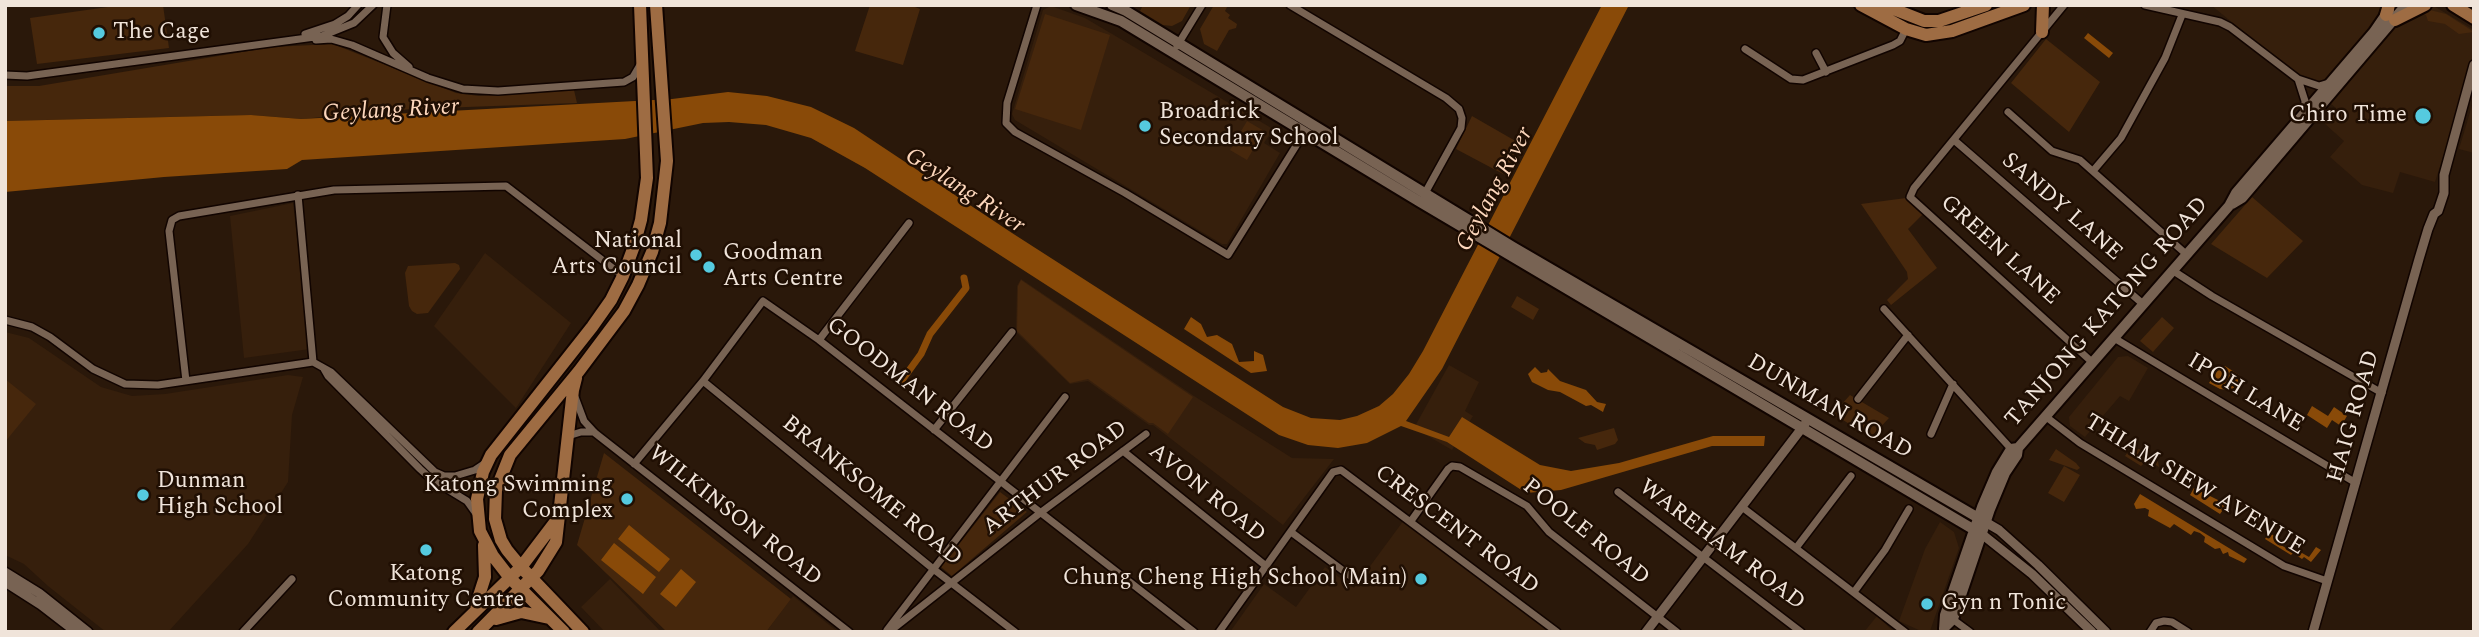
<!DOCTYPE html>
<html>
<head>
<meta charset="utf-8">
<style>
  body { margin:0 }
  #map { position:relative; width:2479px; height:637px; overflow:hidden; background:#2a180a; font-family:Spectral,serif }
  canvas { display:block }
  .frame { position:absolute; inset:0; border:7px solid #f0e4da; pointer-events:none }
</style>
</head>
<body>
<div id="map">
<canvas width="2479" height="637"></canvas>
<div class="frame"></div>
</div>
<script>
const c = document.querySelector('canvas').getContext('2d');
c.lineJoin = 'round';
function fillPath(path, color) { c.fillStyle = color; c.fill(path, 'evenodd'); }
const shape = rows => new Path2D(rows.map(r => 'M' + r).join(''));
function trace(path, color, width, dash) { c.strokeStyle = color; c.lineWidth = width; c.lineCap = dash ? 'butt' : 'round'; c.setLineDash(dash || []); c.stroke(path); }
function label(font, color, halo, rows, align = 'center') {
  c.font = font + ' Spectral,serif'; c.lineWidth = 5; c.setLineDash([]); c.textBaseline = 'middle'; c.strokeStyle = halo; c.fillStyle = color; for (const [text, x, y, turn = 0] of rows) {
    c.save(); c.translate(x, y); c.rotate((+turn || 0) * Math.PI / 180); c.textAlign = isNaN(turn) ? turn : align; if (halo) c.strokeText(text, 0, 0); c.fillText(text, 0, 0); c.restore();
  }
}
fillPath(shape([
  [2211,5,2432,5,2474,30,2474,60,2435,182,2400,172,2393,193,2362,185,2330,157,2344,141,2324,123,2336,108],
  [1051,6,1085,18,1273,129,1264,143,1280,153,1227,244,1222,244,1015,120,1012,114,1043,10],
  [2474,99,2474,153,2459,149],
  [293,203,310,349,244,358,230,216],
  [485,253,571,323,516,408,434,326],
  [1021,279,1194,396,1292,458,1334,459,1283,525,1153,425,1149,425,1088,381,1070,384,1016,332,1017,286],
  [5,332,29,338,101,387,132,396,165,394,288,375,303,377,292,415,288,482,248,544,168,632,106,632,48,586,24,564,5,555],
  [2128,356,2148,368,2129,401,2120,396,2085,437,2070,426,2069,417,2118,357],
  [1449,365,1479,382,1465,411,1473,416,1452,450,1414,428],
  [1404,520,1551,632,1230,632,1264,584,1296,607,1325,567,1354,588],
  [1940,522,1954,532,1959,548,1930,631,1923,632,1899,621,1925,549],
  [610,579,661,632,605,632,581,607],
  [793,596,838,632,766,632],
  [1877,616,1894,632,1864,632]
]), '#361f0c');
fillPath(shape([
  [122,5,163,5,169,48,37,64,30,18],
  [870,5,910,5,920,9,903,65,855,51],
  [1143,5,1191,5,1182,21,1172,26,1163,25,1140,11],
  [1214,5,1228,5,1225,11,1230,15,1228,18,1237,24,1236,28,1229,30,1217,51,1204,44,1200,29],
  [2430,10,2446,14,2474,32,2459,34,2445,24,2428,21,2426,15,2422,14,2423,11],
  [1045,14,1110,35,1081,130,1015,109],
  [2046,39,2100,82,2069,132,2011,83],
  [333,44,456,93,479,96,574,90,577,103,412,109,301,119,251,115,5,121,5,86,39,86,272,47],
  [1472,116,1519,143,1505,175,1456,149],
  [1247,121,1264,131,1247,160,1230,150],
  [2252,197,2303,241,2267,278,2211,244],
  [1906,198,1923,214,1908,229,1937,268,1891,305,1887,300,1908,279,1907,272,1861,204],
  [455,263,459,265,460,269,428,313,417,314,412,311,409,306,405,273,408,266],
  [1021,280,1193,397,1168,434,1153,423,1149,423,1088,379,1070,383,1017,331,1018,286],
  [1517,296,1539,309,1533,320,1511,307],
  [2162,317,2174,328,2153,352,2140,341],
  [5,379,36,404,5,442],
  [1850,395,1889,418,1871,437,1833,414],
  [1614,428,1618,440,1615,444,1597,450,1595,445,1585,443,1578,438],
  [2056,449,2076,463,2080,468,2077,470,2049,460],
  [2139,449,2158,461,2159,467,2150,461,2146,461,2141,466,2125,456,2128,452],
  [604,453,791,599,766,632,667,632,577,545],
  [2064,466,2080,475,2064,502,2048,493],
  [1000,492,1027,512,952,576,941,567]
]), '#46270c');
fillPath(shape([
  [1602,5,1629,5,1442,369,1406,421,1449,437,1462,417,1540,465,1571,471,1619,463,1713,436,1765,436,1764,446,1712,446,1561,490,1526,493,1447,442,1401,426,1367,443,1338,448,1308,445,1279,435,865,168,811,138,766,125,729,122,703,123,625,139,302,160,287,169,164,177,5,192,5,121,251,115,301,119,672,99,728,92,767,96,811,107,854,128,1012,233,1283,407,1311,418,1340,420,1357,416,1379,406,1393,394,1409,374,1423,351],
  [2088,33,2113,53,2109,58,2084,38],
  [1191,317,1201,324,1207,337,1217,335,1232,344,1239,362,1254,361,1254,351,1263,355,1267,371,1251,373,1184,329],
  [2225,366,2239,375,2238,385,2230,390,2220,389,2209,383,2219,367],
  [1535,367,1541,373,1547,372,1548,369,1560,381,1586,390,1597,402,1606,404,1604,409,1603,412,1591,405,1586,406,1560,392,1548,390,1532,382,1528,374],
  [2312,406,2328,416,2334,407,2347,416,2341,426,2332,420,2327,428,2307,415],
  [2194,488,2220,501,2225,507,2220,514,2190,495],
  [2140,494,2247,559,2244,563,2229,556,2228,552,2223,554,2220,548,2215,549,2204,542,2205,537,2200,533,2194,531,2191,535,2174,524,2170,528,2148,516,2149,510,2145,508,2136,509,2134,504],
  [629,525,670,559,659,572,618,539],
  [2269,533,2277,537,2276,542,2289,550,2295,549,2309,557,2316,547,2321,550,2311,562,2304,557,2302,559,2293,553,2291,555,2265,539],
  [614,543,656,577,643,594,601,560],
  [681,569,696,582,676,607,660,594]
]), '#894a08');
trace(shape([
  [900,383,921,354,930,334,966,288,964,278]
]), '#894a08', 7);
const minor = shape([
  [387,5,383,37,393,53,409,67],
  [1037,5,1007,103,1006,123,1015,132,1125,193,1228,255,1304,133],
  [1290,5,1446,98,1459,109,1462,118,1461,128,1424,195],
  [2064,5,1914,188,1910,197,2093,363],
  [2145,5,2220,22,2230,27,2298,79,2319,86,2329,83],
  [305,34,335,24,348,16,358,5],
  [316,40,331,39,352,45,428,78,463,89,498,91,624,82,633,77,640,65],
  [1177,46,1202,5],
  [1745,49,1791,79,1803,80,1893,45,1900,41,1906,29],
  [1816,53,1826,72],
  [5,75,27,76,322,36,354,23,373,5],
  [2298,79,2305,101,2304,114],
  [2008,112,2052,151,2080,160,2186,254],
  [1954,140,2143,304],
  [2093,171,2121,138,2165,58,2182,15],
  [298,195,313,362],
  [2172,270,2212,296,2382,393],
  [1884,309,2013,451],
  [5,320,32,327,50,337,93,369,125,384,158,385,313,362,331,372,435,472,444,476,455,476,475,470,484,464],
  [2114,338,2356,483],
  [819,340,909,223],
  [324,369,328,376,420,469,431,479,467,501,477,515],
  [186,381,169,231,172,220,179,216,334,190,506,186,623,276],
  [703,381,932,568,1015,632],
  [575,397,584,421,595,433,849,632],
  [1858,399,1908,335],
  [2045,416,2080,443,2284,566,2327,581],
  [934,430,1012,332],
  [1931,434,1953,384],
  [568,436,581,432,594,432],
  [1123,451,1266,566],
  [634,464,703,381,763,301,819,340,1194,632],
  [1618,492,1801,632],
  [1742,507,1905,632],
  [1411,521,1448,469,1452,466,1460,467,1527,506,1549,532,1677,632],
  [1291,532,1357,581],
  [1796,548,1851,476],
  [1854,592,1885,550,1909,509],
  [1951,618,1970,632],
  [887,630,1065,397],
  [243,632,292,579],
  [889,632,1040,513,1146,434],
  [1219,632,1333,472,1341,470,1557,632],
  [2150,632,2156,623,2164,621,2172,622,2188,632]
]);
const tertiary = shape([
  [1987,523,1999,530,2038,565,2106,632],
  [1983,535,2032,574,2092,632],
  [5,572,39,593,88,632],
  [5,582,41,605,76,632],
  [1646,632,1805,424],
  [2313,632,2419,259,2428,229,2434,214,2438,211,2444,193,2444,175,2474,65]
]);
const secondary = shape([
  [1076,5,1121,21,1420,202,1983,535],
  [1112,5,1126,11,1513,247,1987,523],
  [2232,204,2242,198,2406,5],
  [1944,628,1953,619,1990,509,2005,473,2017,455,2018,448,2229,206,2236,193,2374,32,2389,10],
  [1944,629,1945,615,1982,507,1997,472,2011,449,2018,448]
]);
const primary = shape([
  [1861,5,1906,29,1926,35,1952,31,2024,5],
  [1883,5,1924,21,1939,21,1986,5],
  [2453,5,2474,18],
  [2386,15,2389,5],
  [2395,20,2425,5],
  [2042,32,2043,5],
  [476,605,485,577,484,545],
  [496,619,521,612,549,618],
  [454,632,521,567,559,517],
  [478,632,538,571,556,542,573,390,576,378],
  [564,632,510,578,493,556,480,531,477,499,483,472,491,455,592,327,611,300,623,276,634,246,641,220,647,178,640,5],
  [583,632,521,567,507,550,501,540,495,519,496,490,510,455,579,371,624,311,638,285,652,252,660,223,667,161,656,5]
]);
trace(minor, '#110400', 10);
trace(tertiary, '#110400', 12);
trace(secondary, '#110400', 14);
trace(primary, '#110400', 16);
trace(minor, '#786353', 7);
trace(tertiary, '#786353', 9);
trace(secondary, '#786353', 10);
trace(primary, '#9e6c43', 12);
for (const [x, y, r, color] of [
  [99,33,7,"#55cadf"],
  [2423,116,9,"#55cadf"],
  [1145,126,7,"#55cadf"],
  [696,255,7,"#55cadf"],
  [709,267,7,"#55cadf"],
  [143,495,7,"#55cadf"],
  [627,499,7,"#55cadf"],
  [426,550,7,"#55cadf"],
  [1421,579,7,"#55cadf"],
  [1927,604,7,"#55cadf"]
]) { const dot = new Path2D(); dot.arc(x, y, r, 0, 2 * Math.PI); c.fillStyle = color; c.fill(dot); trace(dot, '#200f03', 2.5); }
label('23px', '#f0e4da', '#200f03', [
  ["The Cage",113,33],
  ["Broadrick",1159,113],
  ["Secondary School",1159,139],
  ["Chiro Time",2407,116,"right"],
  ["National",682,242,"right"],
  ["Arts Council",682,268,"right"],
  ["Goodman",723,254],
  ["Arts Centre",723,280],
  ["Dunman",157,482],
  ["High School",157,508],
  ["Katong Swimming",613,486,"right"],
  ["Complex",613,512,"right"],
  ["Katong",426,575,"center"],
  ["Community Centre",426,601,"center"],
  ["Chung Cheng High School (Main)",1407,579,"right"],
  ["Gyn n Tonic",1941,604]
], 'left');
label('23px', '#f0e4da', '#200f03', [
  ["SANDY LANE",2061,208,41],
  ["GREEN LANE",1999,251,42],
  ["TANJONG KATONG ROAD",2108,313,-49],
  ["GOODMAN ROAD",909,386,38],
  ["IPOH LANE",2245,394,31],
  ["DUNMAN ROAD",1829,408,30],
  ["HAIG ROAD",2355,417,-74],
  ["ARTHUR ROAD",1056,479,-37],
  ["THIAM SIEW AVENUE",2194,486,31],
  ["BRANKSOME ROAD",871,492,39],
  ["AVON ROAD",1206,494,39],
  ["WILKINSON ROAD",734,517,38],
  ["CRESCENT ROAD",1456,531,37],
  ["POOLE ROAD",1585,533,39],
  ["WAREHAM ROAD",1721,546,37]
]);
label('italic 24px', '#fdd7bc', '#200f03', [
  ["Geylang River",391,112,-3],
  ["Geylang River",1496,190,-62],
  ["Geylang River",964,192,33]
]);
</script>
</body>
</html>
